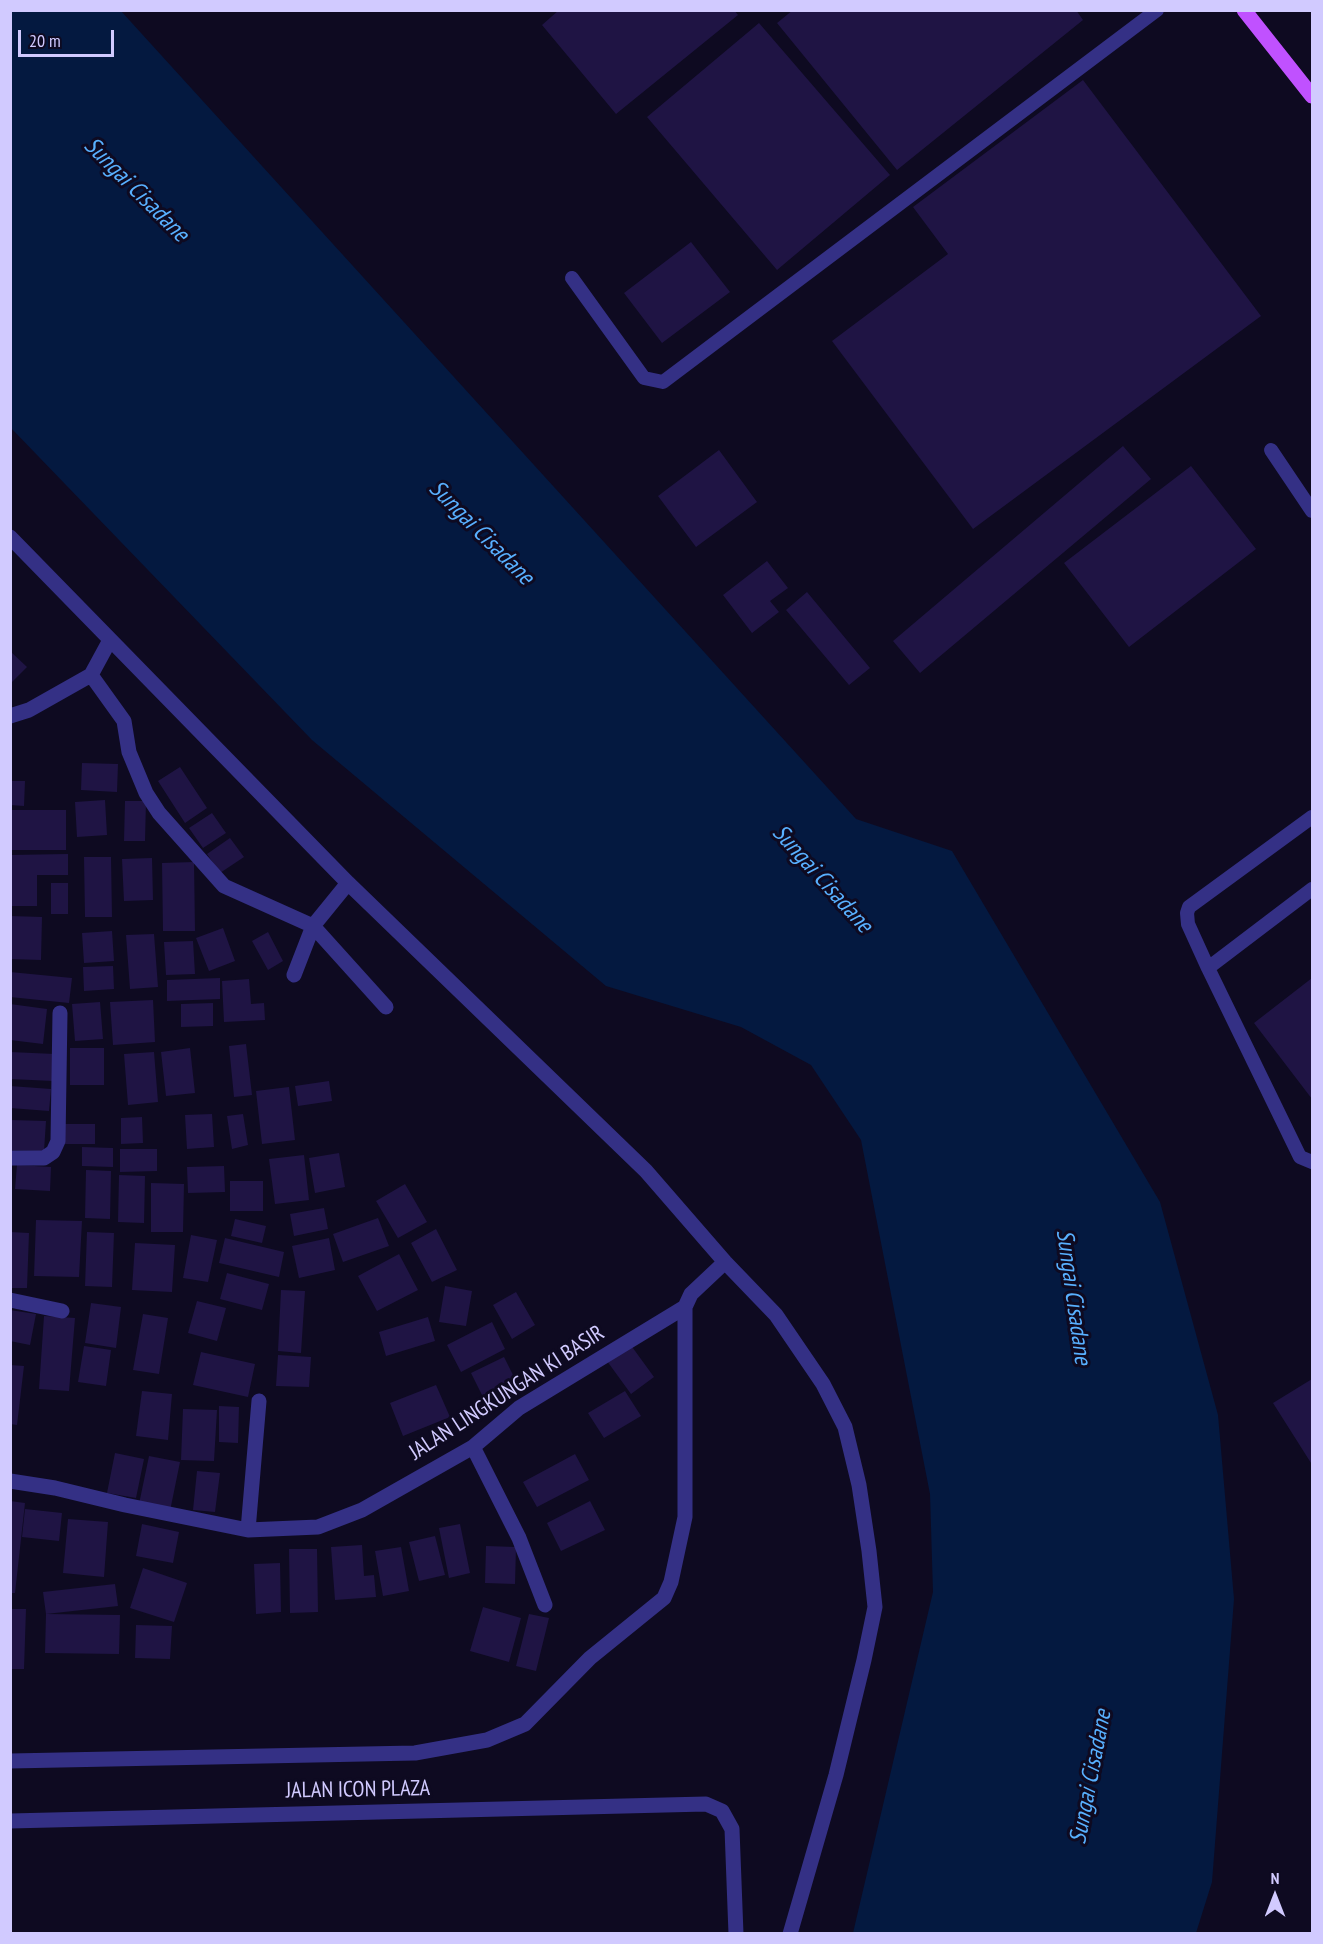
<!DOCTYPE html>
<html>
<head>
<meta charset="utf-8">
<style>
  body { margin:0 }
  #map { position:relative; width:1323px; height:1944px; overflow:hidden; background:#0e0a21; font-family:"PT Sans Narrow",sans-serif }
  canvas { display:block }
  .frame { position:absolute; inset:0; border:12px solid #d1caff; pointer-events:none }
  .north { position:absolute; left:1245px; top:1866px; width:60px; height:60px; -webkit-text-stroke:4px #0e0a21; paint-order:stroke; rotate:0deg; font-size:16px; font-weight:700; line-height:24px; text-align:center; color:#d1caff }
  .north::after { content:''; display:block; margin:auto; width:21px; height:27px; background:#d1caff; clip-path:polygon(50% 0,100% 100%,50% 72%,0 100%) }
  .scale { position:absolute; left:18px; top:30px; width:96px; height:27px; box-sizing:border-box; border:3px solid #d1caff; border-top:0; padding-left:8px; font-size:18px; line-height:21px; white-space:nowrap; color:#d1caff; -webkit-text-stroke:4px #0e0a21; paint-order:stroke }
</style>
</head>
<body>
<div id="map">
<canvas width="1323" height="1944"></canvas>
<div class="frame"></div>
<div class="north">N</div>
<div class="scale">20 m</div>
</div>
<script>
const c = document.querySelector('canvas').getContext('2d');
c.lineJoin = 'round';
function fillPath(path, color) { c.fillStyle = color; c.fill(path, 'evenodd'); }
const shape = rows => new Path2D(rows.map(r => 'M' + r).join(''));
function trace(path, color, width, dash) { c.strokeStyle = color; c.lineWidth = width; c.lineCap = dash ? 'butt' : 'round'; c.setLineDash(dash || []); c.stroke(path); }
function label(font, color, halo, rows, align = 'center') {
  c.font = font + ' "PT Sans Narrow",sans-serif'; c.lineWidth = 6; c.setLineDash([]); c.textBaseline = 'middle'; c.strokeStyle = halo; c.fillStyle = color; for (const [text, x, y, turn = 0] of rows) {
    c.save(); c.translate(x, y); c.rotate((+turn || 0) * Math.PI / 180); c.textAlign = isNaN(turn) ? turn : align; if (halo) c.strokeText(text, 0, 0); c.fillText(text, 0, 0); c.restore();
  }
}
fillPath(shape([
  [11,10,121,11,856,819,952,851,1160,1202,1218,1415,1234,1599,1212,1882,1196,1933,853,1933,933,1592,930,1494,861,1140,811,1065,741,1027,606,986,312,740,11,428]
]), '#041940');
fillPath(shape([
  [559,10,734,10,738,15,616,114,542,25],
  [793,10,1076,10,1083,20,897,170,777,23],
  [759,23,890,175,777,270,647,117],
  [1083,80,1261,316,973,529,832,341,948,254,913,207],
  [691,242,730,292,662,343,624,293],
  [1123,446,1151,479,920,673,893,641],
  [719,450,757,502,696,547,658,496],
  [1191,466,1256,549,1129,647,1064,563],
  [767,561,788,588,770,601,779,612,752,633,723,595],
  [807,592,870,668,849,685,786,610],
  [10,651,27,667,10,684],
  [82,763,118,764,117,792,81,790],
  [180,767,207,808,185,823,158,781],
  [10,781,25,781,24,806,10,805],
  [105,800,107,835,77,837,75,802],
  [125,801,146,801,145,841,124,841],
  [10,810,66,810,66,850,10,850],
  [212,813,226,833,203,848,189,828],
  [230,838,244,857,220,873,207,854],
  [68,854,68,875,37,875,37,906,10,906,10,855],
  [84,857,111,857,112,917,85,917],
  [152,858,153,900,124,901,122,859],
  [194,862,195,931,163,931,162,863],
  [51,883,68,883,68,914,51,914],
  [10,916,42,917,41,960,10,959],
  [223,928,235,961,209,971,196,938],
  [112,931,114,961,84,963,82,933],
  [268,932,283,961,268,970,252,941],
  [154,934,158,987,130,989,126,935],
  [193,941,195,974,166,975,164,942],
  [113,966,114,989,84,991,83,967],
  [10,972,72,978,69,1003,10,997],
  [220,978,220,999,167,1001,167,980],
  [1312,978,1312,1099,1254,1023],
  [249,979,251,1004,264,1003,265,1020,224,1022,222,981],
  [153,1000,155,1042,113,1045,110,1002],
  [100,1002,103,1039,75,1041,72,1004],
  [213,1003,213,1026,181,1027,181,1004],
  [10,1004,47,1009,43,1044,10,1040],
  [246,1044,252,1095,234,1097,229,1046],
  [70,1048,104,1048,104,1085,70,1085],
  [190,1048,195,1093,166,1096,161,1052],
  [10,1052,55,1054,53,1081,10,1079],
  [154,1052,158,1102,128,1105,124,1054],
  [329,1081,332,1101,298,1106,295,1086],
  [10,1086,51,1089,49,1111,10,1108],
  [289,1087,295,1140,262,1144,256,1091],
  [212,1114,214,1147,187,1149,185,1115],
  [243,1114,248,1145,232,1149,227,1116],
  [142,1117,143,1143,121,1144,121,1118],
  [10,1120,46,1121,44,1151,10,1150],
  [65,1124,95,1124,95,1144,65,1144],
  [82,1147,113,1148,113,1167,82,1166],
  [120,1149,157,1149,157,1171,120,1172],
  [339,1153,345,1187,315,1193,309,1158],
  [304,1155,309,1200,275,1204,269,1159],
  [17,1165,51,1167,50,1191,15,1189],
  [224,1166,225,1192,188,1193,187,1167],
  [86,1170,111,1171,110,1219,85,1218],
  [119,1175,145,1176,144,1223,118,1222],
  [230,1181,263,1181,263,1211,230,1211],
  [151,1183,184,1184,183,1232,151,1232],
  [405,1184,427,1222,398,1238,376,1201],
  [324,1208,328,1229,294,1236,290,1214],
  [378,1218,389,1246,343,1262,333,1234],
  [235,1219,266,1226,262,1243,231,1236],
  [36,1220,82,1221,79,1277,34,1276],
  [436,1229,457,1270,432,1282,411,1243],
  [10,1232,29,1233,27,1288,10,1288],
  [87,1232,114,1233,112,1287,85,1286],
  [191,1235,217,1240,208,1282,183,1278],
  [225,1238,284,1252,279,1277,219,1263],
  [329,1238,335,1270,299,1278,292,1246],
  [135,1243,175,1245,172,1292,132,1290],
  [399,1254,418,1290,377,1311,358,1276],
  [227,1273,269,1284,262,1310,220,1299],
  [445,1286,472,1291,466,1326,439,1322],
  [281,1290,305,1291,301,1353,278,1351],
  [516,1292,535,1325,512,1339,493,1305],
  [197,1301,226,1308,217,1341,188,1333],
  [91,1303,121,1307,116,1348,85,1343],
  [10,1310,36,1314,30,1345,10,1341],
  [143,1314,168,1318,159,1374,133,1370],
  [44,1316,75,1318,69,1391,39,1389],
  [428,1317,435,1341,386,1356,379,1332],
  [492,1322,505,1349,461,1372,447,1345],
  [630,1344,654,1377,631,1394,607,1361],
  [84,1346,111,1350,106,1386,78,1382],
  [201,1352,255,1364,248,1397,193,1385],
  [278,1355,311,1357,309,1387,276,1386],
  [504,1357,516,1381,483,1397,471,1373],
  [10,1365,24,1366,17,1425,10,1424],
  [1312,1379,1312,1462,1311,1463,1273,1403],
  [436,1385,450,1417,403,1436,390,1403],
  [142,1391,172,1394,168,1440,136,1436],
  [625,1391,641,1416,604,1438,588,1413],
  [219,1406,239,1407,238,1443,219,1442],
  [183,1409,217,1410,214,1461,181,1460],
  [115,1453,144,1459,136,1498,107,1493],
  [575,1454,589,1480,537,1507,523,1482],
  [149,1456,180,1462,170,1511,139,1504],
  [197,1471,220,1473,215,1512,193,1510],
  [10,1501,25,1503,15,1593,10,1593],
  [590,1501,605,1530,561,1551,547,1523],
  [25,1509,62,1513,59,1541,22,1537],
  [68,1519,108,1522,104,1577,63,1573],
  [142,1524,179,1532,173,1563,136,1556],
  [460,1524,470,1573,449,1578,439,1528],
  [435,1536,445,1575,419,1581,409,1542],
  [362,1545,364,1576,374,1575,376,1597,335,1600,331,1547],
  [486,1546,516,1547,515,1584,485,1583],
  [401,1547,409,1591,383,1596,375,1551],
  [289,1549,317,1549,318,1612,290,1613],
  [280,1563,281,1612,256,1614,254,1564],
  [143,1568,187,1583,174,1622,130,1608],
  [115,1584,118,1606,46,1614,43,1592],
  [483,1607,521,1618,509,1662,470,1651],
  [10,1609,26,1609,24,1669,10,1669],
  [46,1614,120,1615,119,1654,45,1653],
  [529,1614,549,1618,536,1671,516,1666],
  [136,1625,172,1626,170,1659,135,1658]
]), '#1f1444');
trace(shape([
  [572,278,644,378,663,382,1157,10],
  [1271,450,1312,511],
  [1312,817,1189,907,1187,913,1188,924,1208,968,1312,889],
  [1208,968,1300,1157,1312,1162]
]), '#343085', 14);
trace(shape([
  [10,537,348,883,646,1171,725,1262,776,1315,823,1384,845,1427,859,1485,869,1551,875,1607,864,1660,836,1775,790,1934],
  [91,675,124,721,129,752,146,793,159,813,224,886,313,926,386,1007],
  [10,716,29,710,91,675,110,640],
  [294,975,313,926,348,883],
  [10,1158,44,1158,53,1152,58,1141,60,1013],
  [10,1300,62,1311],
  [473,1447,519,1538,545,1605],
  [10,1481,55,1488,125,1505,248,1530,318,1527,362,1510,473,1447,519,1408,685,1307,691,1294,725,1262],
  [248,1530,259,1401],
  [10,1761,415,1753,487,1740,525,1724,590,1658,664,1598,671,1582,685,1517,685,1307],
  [10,1821,706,1804,722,1811,732,1829,736,1934]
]), '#343085', 15);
trace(shape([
  [1244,10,1312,96]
]), '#c051ff', 15);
label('22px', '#d1caff', '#0e0a21', [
  ["JALAN LINGKUNGAN KI BASIR",507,1393,-33],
  ["JALAN ICON PLAZA",358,1790,-1]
]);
label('italic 24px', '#58b0ff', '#0e0a21', [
  ["Sungai Cisadane",136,190,45],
  ["Sungai Cisadane",481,533,45],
  ["Sungai Cisadane",822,879,48],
  ["Sungai Cisadane",1073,1297,82],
  ["Sungai Cisadane",1091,1777,-79]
]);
</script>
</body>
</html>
